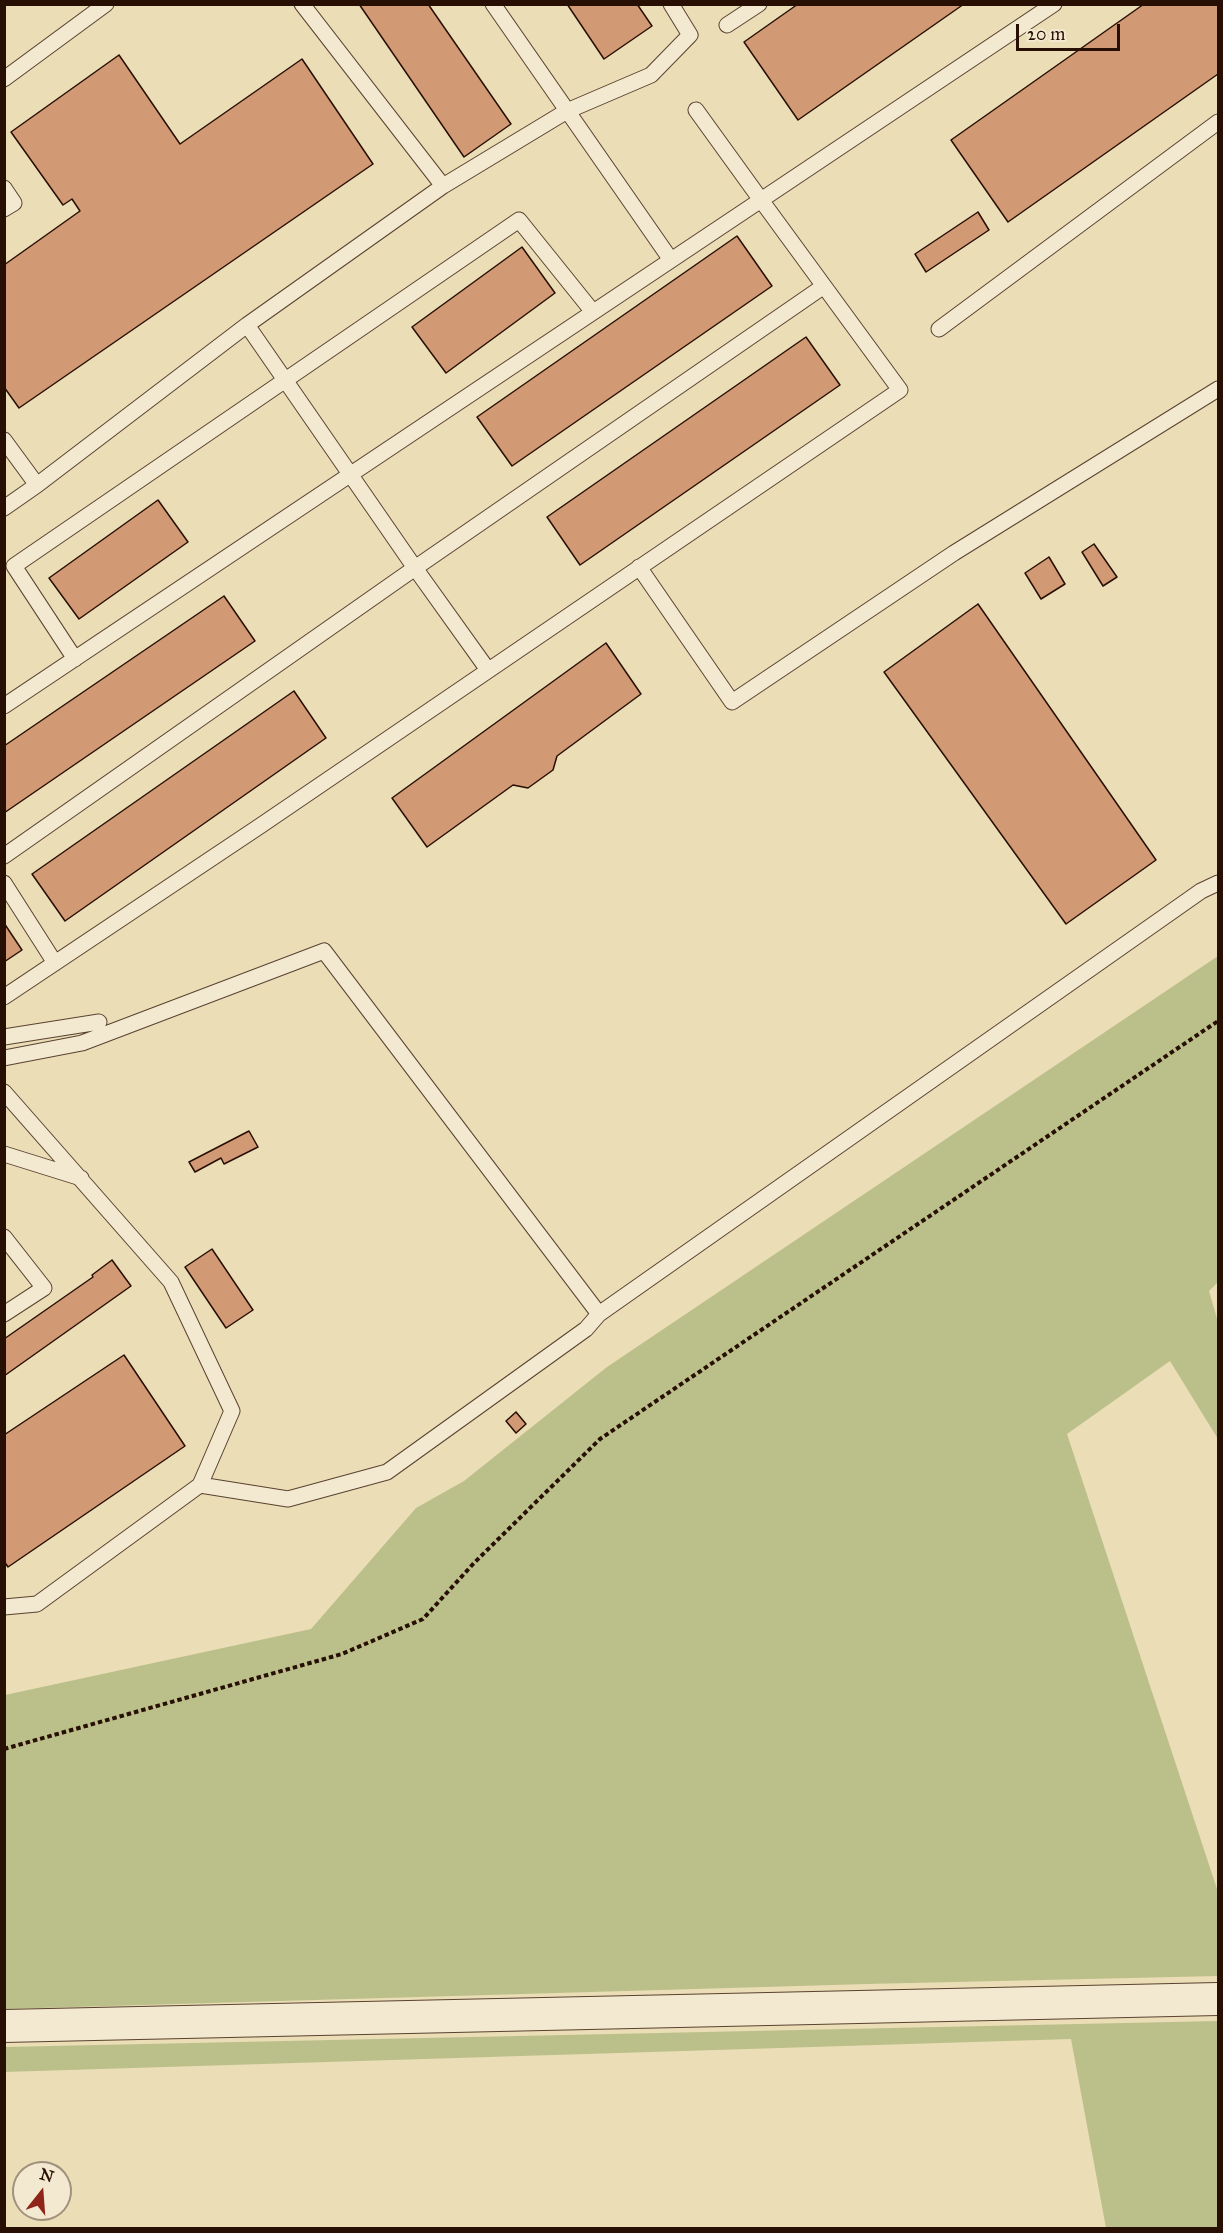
<!DOCTYPE html>
<html>
<head>
<meta charset="utf-8">
<style>
  body { margin:0 }
  #map { position:relative; width:1223px; height:2233px; overflow:hidden; background:#ebddb6; font-family:"IM FELL Great Primer",serif }
  canvas { display:block }
  .frame { position:absolute; inset:0; border:6px solid #280f03; pointer-events:none }
  .north { position:absolute; left:12px; top:2161px; width:60px; height:60px; box-sizing:border-box; background:#f2e9d0; border:2px solid #a1927e; border-radius:50%; rotate:17deg; font-size:16px; font-weight:700; line-height:24px; text-align:center; color:#280f03 }
  .north::after { content:''; display:block; margin:auto; width:21px; height:27px; background:#8f2418; clip-path:polygon(50% 0,100% 100%,50% 72%,0 100%) }
  .scale { position:absolute; left:1016px; top:24px; width:104px; height:27px; box-sizing:border-box; border:3px solid #280f03; border-top:0; padding-left:8px; font-size:18px; line-height:21px; white-space:nowrap; color:#280f03; -webkit-text-stroke:4px #f2e9d0; paint-order:stroke }
</style>
</head>
<body>
<div id="map">
<canvas width="1223" height="2233"></canvas>
<div class="frame"></div>
<div class="north">N</div>
<div class="scale">20 m</div>
</div>
<script>
const c = document.querySelector('canvas').getContext('2d');
c.lineJoin = 'round';
function fillPath(path, color) { c.fillStyle = color; c.fill(path, 'evenodd'); }
const shape = rows => new Path2D(rows.map(r => 'M' + r).join(''));
function trace(path, color, width, dash) { c.strokeStyle = color; c.lineWidth = width; c.lineCap = dash ? 'butt' : 'round'; c.setLineDash(dash || []); c.stroke(path); }
fillPath(shape([
  [1218,956,1218,1282,1209,1291,1218,1322,1218,1439,1170,1361,1067,1434,1218,1892,1218,1976,867,1984,5,2009,5,1695,311,1629,416,1508,464,1481,607,1367],
  [1218,2021,1218,2228,1106,2228,1071,2039,4,2072,5,2047]
]), '#bbc08b');
const building = shape([
  [359,4,428,4,511,124,464,157,359,4],
  [567,4,637,4,652,26,604,59,567,4],
  [798,4,964,4,798,120,744,42,798,4],
  [1144,4,1218,4,1218,74,1008,222,951,140,1144,4],
  [119,55,180,144,302,59,373,164,19,408,4,387,4,265,80,211,72,199,63,205,11,132,119,55],
  [978,212,989,230,926,272,915,254,978,212],
  [737,236,772,286,512,466,477,417,737,236],
  [522,247,555,293,446,373,412,327,522,247],
  [806,337,840,385,580,565,547,517,806,337],
  [158,500,188,542,79,619,49,578,158,500],
  [1094,544,1117,577,1103,586,1082,552,1094,544],
  [1049,557,1065,584,1041,599,1025,573,1049,557],
  [224,596,255,641,4,813,4,746,224,596],
  [978,604,1156,860,1066,924,884,672,978,604],
  [606,643,641,694,557,756,553,770,528,788,513,785,427,847,392,798,606,643],
  [294,691,326,738,65,921,32,874,294,691],
  [4,923,22,950,4,962,4,923],
  [249,1131,258,1147,224,1164,221,1158,195,1172,189,1162,249,1131],
  [212,1249,253,1310,226,1328,185,1267,212,1249],
  [112,1260,131,1286,4,1376,4,1339,93,1277,92,1275,112,1260],
  [124,1355,185,1446,8,1567,4,1561,4,1435,124,1355],
  [516,1412,526,1424,516,1433,506,1421,516,1412]
]);
fillPath(building, '#d29975');
trace(building, '#280f03', 1.5);
const lane = shape([
  [302,4,443,186,247,325,415,568,488,670],
  [493,4,671,260],
  [727,25,759,4],
  [4,79,106,4],
  [696,110,761,200,1054,4],
  [443,186,567,111,651,75,690,35,671,4],
  [4,188,14,203,4,209],
  [939,329,1218,122],
  [4,440,37,485,247,325],
  [4,508,37,485],
  [639,567,732,702,954,553,1218,389],
  [75,659,14,566,519,220,593,312],
  [4,706,761,200,900,390,260,826,4,997],
  [4,856,415,568,824,286],
  [4,883,55,963],
  [4,1037,99,1022],
  [4,1058,82,1043,324,951,599,1314,586,1329,387,1472,288,1499,200,1485],
  [4,1092,171,1282,232,1411,200,1485,37,1604,4,1607],
  [4,1154,81,1178],
  [4,1237,44,1288,4,1314],
  [599,1314,1201,891,1218,883]
]);
const street = shape([
  [4,2026,1218,1999]
]);
trace(lane, '#594230', 17);
trace(street, '#594230', 34);
trace(shape([
  [4,1749,342,1654,423,1619,474,1563,600,1439,1218,1021]
]), '#280f03', 4, [4.5, 3]);
trace(lane, '#f2e9d0', 15);
trace(street, '#f2e9d0', 32);
</script>
</body>
</html>
